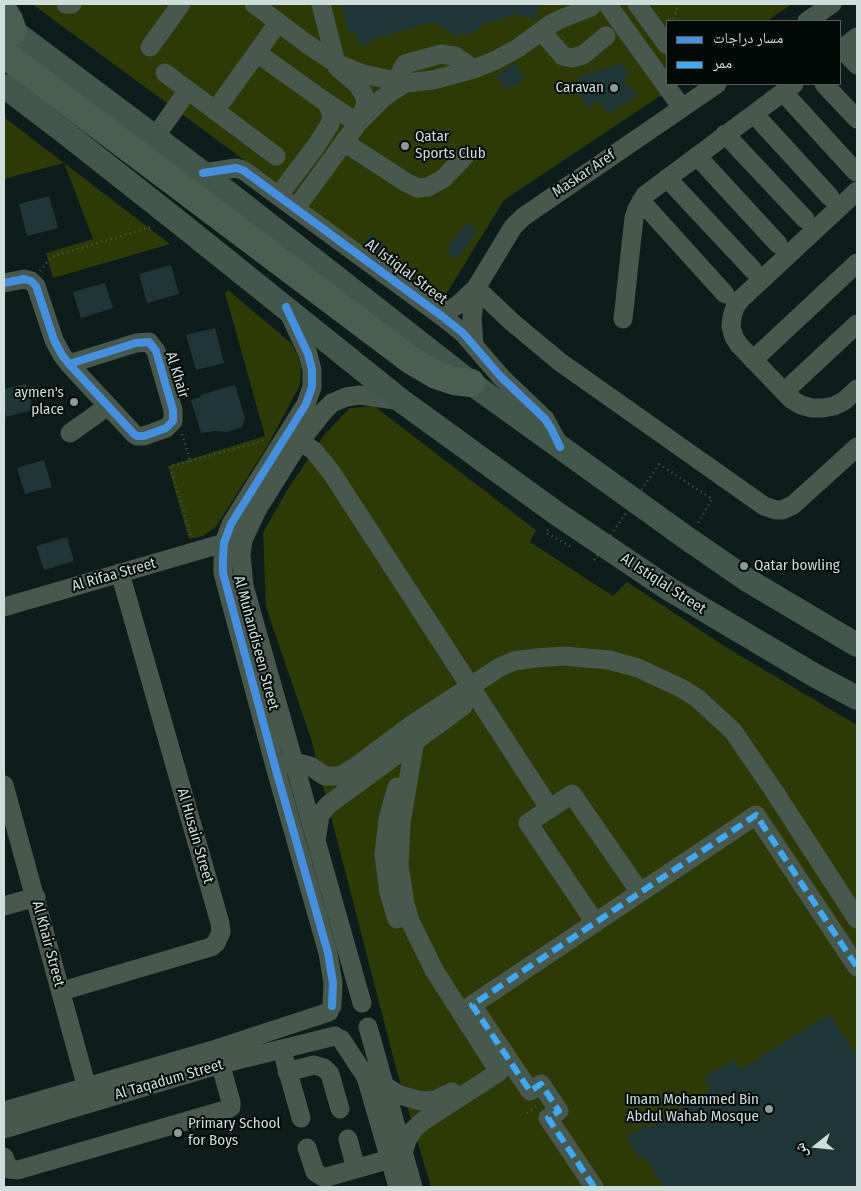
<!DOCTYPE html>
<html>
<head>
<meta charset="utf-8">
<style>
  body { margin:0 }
  #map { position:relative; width:861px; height:1191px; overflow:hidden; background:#0d1d1b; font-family:"Fira Sans Condensed","Noto Naskh Arabic",sans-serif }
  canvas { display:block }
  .frame { position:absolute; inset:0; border:5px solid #cededa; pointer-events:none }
  .legend { position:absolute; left:666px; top:20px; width:175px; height:65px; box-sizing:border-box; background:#020a08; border:1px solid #545f5c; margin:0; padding:6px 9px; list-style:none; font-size:15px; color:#cededa }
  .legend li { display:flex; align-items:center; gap:10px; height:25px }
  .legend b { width:25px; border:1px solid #545f5c }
  .north { position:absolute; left:791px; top:1121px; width:50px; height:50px; -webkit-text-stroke:4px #020a08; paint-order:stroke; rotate:254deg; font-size:14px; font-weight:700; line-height:20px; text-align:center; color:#cededa }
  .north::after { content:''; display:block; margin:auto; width:18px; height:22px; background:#cededa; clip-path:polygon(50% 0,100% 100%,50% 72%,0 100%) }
</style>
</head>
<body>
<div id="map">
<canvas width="861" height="1191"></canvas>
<div class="frame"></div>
<ul class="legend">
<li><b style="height:6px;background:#468fdf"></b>مسار دراجات</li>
<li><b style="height:6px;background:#3fa9f5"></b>ممر</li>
</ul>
<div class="north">ش</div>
</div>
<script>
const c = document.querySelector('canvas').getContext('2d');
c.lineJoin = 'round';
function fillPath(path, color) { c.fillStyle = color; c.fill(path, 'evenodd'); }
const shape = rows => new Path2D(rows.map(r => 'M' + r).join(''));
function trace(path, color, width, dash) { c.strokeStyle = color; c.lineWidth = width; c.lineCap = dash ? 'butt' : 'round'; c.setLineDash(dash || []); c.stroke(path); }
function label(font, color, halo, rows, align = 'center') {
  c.font = font + ' "Fira Sans Condensed",sans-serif'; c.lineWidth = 4; c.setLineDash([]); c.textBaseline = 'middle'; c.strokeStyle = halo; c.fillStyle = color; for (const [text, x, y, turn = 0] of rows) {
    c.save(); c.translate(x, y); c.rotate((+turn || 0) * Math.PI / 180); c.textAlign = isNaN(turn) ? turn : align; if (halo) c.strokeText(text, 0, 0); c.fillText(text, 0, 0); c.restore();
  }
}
fillPath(shape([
  [32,4,792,4,767,21,667,21,667,84,678,84,504,200,440,304],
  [4,117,64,163,170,244,53,278,46,253,93,239,64,163,4,179],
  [228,290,291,343,298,356,301,367,300,385,268,445,216,527,203,536,189,539,168,466,265,436,225,293],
  [374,406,536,530,530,542,613,596,627,582,729,649,857,725,857,1187,431,1187,397,1072,311,739,266,607,263,533,286,492,324,435,350,408]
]), '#2e3a05');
fillPath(shape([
  [341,4,539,4,540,6,538,6,536,19,516,14,481,25,477,31,456,36,433,22,370,40,371,43,360,46,355,32,349,33],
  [515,63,524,78,506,90,496,76],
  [623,63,628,75,623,80,638,95,608,114,599,101,588,108,581,97,582,95,578,77],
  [49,196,58,228,27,236,19,204],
  [466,222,478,230,457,259,446,251],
  [370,234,384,244,377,254,363,244],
  [171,265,179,294,147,303,139,274],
  [105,283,113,308,81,318,73,292],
  [215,328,224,363,196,370,186,335],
  [26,384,33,410,6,417,4,410,4,389],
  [235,385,245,418,242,427,227,432,215,431,201,433,191,400,201,397,200,395],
  [44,460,52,487,25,494,17,468],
  [67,537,74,561,44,570,36,546],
  [829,1014,857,1056,857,1187,664,1187,644,1156,640,1159,626,1137,648,1124,650,1128,711,1089,704,1078,733,1060,740,1070]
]), '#1f3637');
trace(shape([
  [668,20,673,18,676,14,677,10,675,4],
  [40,271,51,257,154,226],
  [182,434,190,461,170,466,191,536],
  [190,461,266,440],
  [659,464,712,499,697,525],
  [548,530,546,533,573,548],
  [527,1113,536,1106]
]), '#4a5851', 2.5, [1, 4]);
trace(shape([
  [66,4,72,4],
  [254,4,307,44,336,63,363,74,405,83,433,80,474,69,496,60,518,48,551,24,563,18,591,7],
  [637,4,667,45],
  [608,5,682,108],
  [807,21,832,4],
  [542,32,563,56,572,58,583,55,606,36],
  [150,47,181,4],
  [842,49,857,65],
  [840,50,857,37],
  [257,53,327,103,358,123,365,106,366,100,363,93,357,84,337,67,321,4],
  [165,73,276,156],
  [405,83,401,71,405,64,441,54,455,56,474,69],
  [824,84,857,119],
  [783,92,856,172],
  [215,111,278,23],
  [754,114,830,197],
  [725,134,805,219],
  [155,137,188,90],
  [344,142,407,183,418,188,428,187,444,178,464,157],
  [697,156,778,244],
  [203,173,236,168,243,170,443,317,463,333,501,377,545,419,559,445],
  [667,178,753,270],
  [857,191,741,299,735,307,732,317,731,327,734,337,739,345,791,399,801,405,812,408,823,408,834,406,844,401,857,389],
  [279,195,316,146,330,124,332,116,327,103],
  [641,201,725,294],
  [296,208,358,123,383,98,405,83],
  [4,283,24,279,31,281,36,286,54,340,62,355,69,364,134,434,137,436,144,436,166,428,173,421,173,410,156,351,149,342,136,343,69,364],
  [476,288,512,322,560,362,764,506,776,510,782,510,793,505,857,447],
  [288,311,308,354,312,370,312,387,306,404,231,524,224,543,223,559,223,573,276,770,328,953,333,983,332,1006],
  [436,312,450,309,458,305,476,288,513,227,523,217,717,84],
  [623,319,634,218,637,209,645,195,794,84],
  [474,346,472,318,476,288],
  [753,360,857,263],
  [784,392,857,324],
  [70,433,108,406],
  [300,441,314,451,331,472,550,809],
  [4,607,224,543],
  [276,770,282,766,294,762,310,766,325,776,340,776,355,767,410,726,500,667,514,661,536,658,564,656,609,660,638,668,681,688,697,698,733,731,774,791,857,919],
  [4,785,90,1099],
  [397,787,388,819,384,855,389,893,397,919],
  [316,841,320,815,328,805,463,706],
  [4,906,36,897],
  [590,915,528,823,572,794,635,885],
  [62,991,211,947,216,943,221,932,220,923,120,573],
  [362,1003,244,586,241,555,243,540,257,510,300,441,323,412,332,403,346,397,360,395,402,401],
  [368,1027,413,1187],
  [341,1039,366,1077,398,1187],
  [285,1061,301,1118],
  [287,1072,314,1065,324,1068,330,1074,340,1109],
  [385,1086,399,1095,421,1101,435,1100,452,1092],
  [4,1111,216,1049,329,1012],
  [4,1129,221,1064,335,1036],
  [348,1139,356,1169],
  [307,1148,315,1172,323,1177,327,1177,390,1159],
  [403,1153,407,1140,414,1129,423,1121,499,1072,434,970,410,921,405,904,399,865,401,823,415,740],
  [4,1157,9,1169,18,1170,228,1109,231,1107,231,1102,217,1052],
  [594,1187,548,1118,559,1111,541,1084,530,1091,472,1005,756,815,857,967]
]), '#48584d', 19);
trace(shape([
  [4,24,203,173,471,383,688,539,749,581,857,645],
  [4,86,67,134,176,220,403,402,556,513,669,589,814,675,857,698]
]), '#43584c', 24);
trace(shape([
  [4,12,9,20,13,31],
  [4,54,412,361,436,375,454,381,471,383]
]), '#485f52', 28);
trace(shape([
  [594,560,659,464]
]), '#4a5851', 2.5, [1, 4]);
trace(shape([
  [594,1187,548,1118,559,1111,541,1084,530,1091,472,1005,756,815,857,967]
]), '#3fa9f5', 6, [12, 6]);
trace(shape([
  [203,173,236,168,243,170,443,317,463,333,501,377,545,419,552,430,560,447],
  [4,283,24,279,31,281,36,286,54,340,62,355,69,364,134,434,137,436,144,436,166,428,173,421,173,410,156,351,149,342,136,343,69,364],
  [286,307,308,354,312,370,312,387,306,404,231,524,224,543,223,559,223,573,276,770,328,953,333,983,332,1006]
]), '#468fdf', 8);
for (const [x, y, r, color] of [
  [614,88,5,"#8a9a97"],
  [405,146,5,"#8a9a97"],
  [74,402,5,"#8a9a97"],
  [744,566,5,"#8a9a97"],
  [769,1109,5,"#8a9a97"],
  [178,1133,5,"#8a9a97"]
]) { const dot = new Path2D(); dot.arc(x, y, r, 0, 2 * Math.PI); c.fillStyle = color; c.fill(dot); trace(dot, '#020a08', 2); }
label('15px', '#cededa', '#020a08', [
  ["Caravan",604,88],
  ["Qatar",415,137,"left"],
  ["Sports Club",415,154,"left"],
  ["aymen's",64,393],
  ["place",64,410],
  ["Qatar bowling",754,566,"left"],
  ["Imam Mohammed Bin",759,1100],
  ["Abdul Wahab Mosque",759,1117],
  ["Primary School",188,1124,"left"],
  ["for Boys",188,1141,"left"]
], 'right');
label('15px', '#cededa', '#020a08', [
  ["Maskar Aref",584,174,-34],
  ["Al Istiqlal Street",406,272,37],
  ["Al Khair",177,375,73],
  ["Al Rifaa Street",114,575,-16],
  ["Al Istiqlal Street",663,584,33],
  ["Al Muhandiseen Street",256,643,75],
  ["Al Husain Street",195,836,74],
  ["Al Khair Street",48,944,75],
  ["Al Taqadum Street",169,1080,-16]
]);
</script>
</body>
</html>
